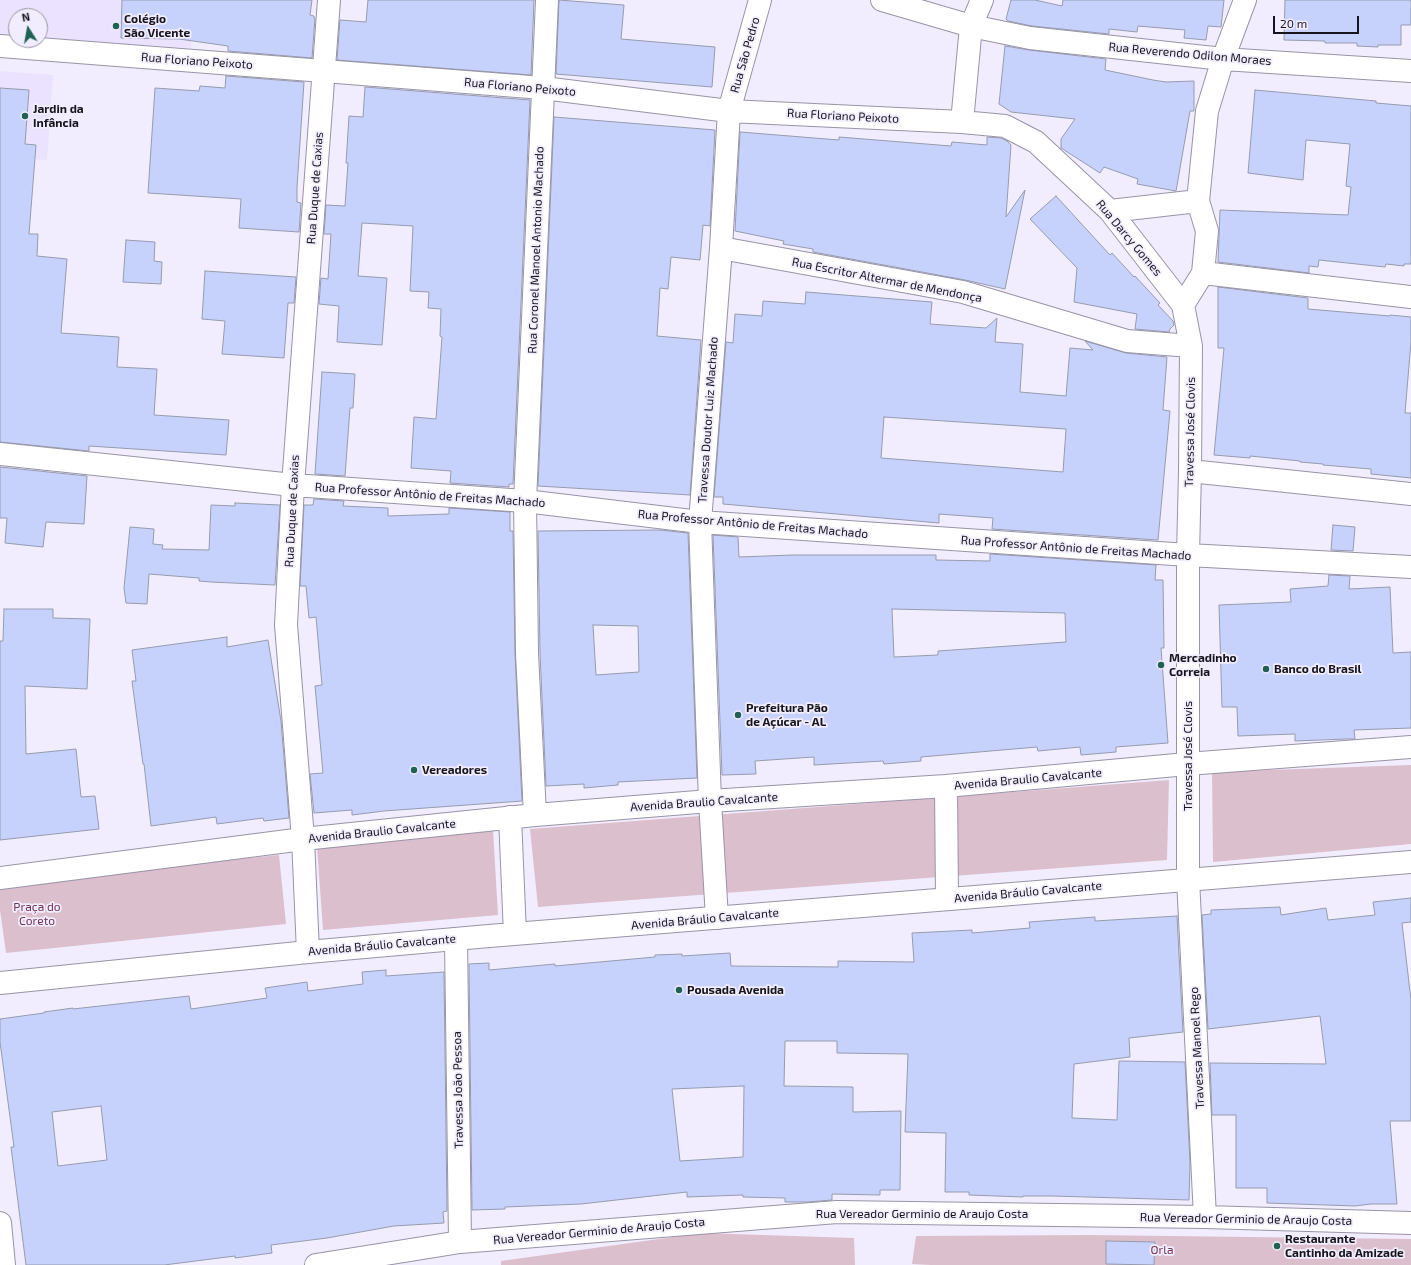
<!DOCTYPE html>
<html>
<head>
<meta charset="utf-8">
<style>
  body { margin:0 }
  #map { position:relative; width:1411px; height:1265px; overflow:hidden; background:#f2edfe; font-family:"Exo 2",sans-serif }
  canvas { display:block }
  .north { position:absolute; left:8px; top:8px; width:40px; height:40px; box-sizing:border-box; background:#f2edfe; border:1px solid #9a97a4; border-radius:50%; rotate:349deg; font-size:11px; font-weight:700; line-height:16px; text-align:center; color:#17151c }
  .north::after { content:''; display:block; margin:auto; width:14px; height:18px; background:#1f6253; clip-path:polygon(50% 0,100% 100%,50% 72%,0 100%) }
  .scale { position:absolute; left:1273px; top:16px; width:86px; height:18px; box-sizing:border-box; border:2px solid #17151c; border-top:0; padding-left:5px; font-size:12px; line-height:14px; white-space:nowrap; color:#17151c; -webkit-text-stroke:3px #f2edfe; paint-order:stroke }
</style>
</head>
<body>
<div id="map">
<canvas width="1411" height="1265"></canvas>
<div class="north">N</div>
<div class="scale">20 m</div>
</div>
<script>
const c = document.querySelector('canvas').getContext('2d');
c.lineJoin = 'round';
function fillPath(path, color) { c.fillStyle = color; c.fill(path, 'evenodd'); }
const shape = rows => new Path2D(rows.map(r => 'M' + r).join(''));
function trace(path, color, width, dash) { c.strokeStyle = color; c.lineWidth = width; c.lineCap = dash ? 'butt' : 'round'; c.setLineDash(dash || []); c.stroke(path); }
function label(font, color, halo, rows, align = 'center') {
  c.font = font + ' "Exo 2",sans-serif'; c.lineWidth = 3.5; c.setLineDash([]); c.textBaseline = 'middle'; c.strokeStyle = halo; c.fillStyle = color; for (const [text, x, y, turn = 0] of rows) {
    c.save(); c.translate(x, y); c.rotate((+turn || 0) * Math.PI / 180); c.textAlign = isNaN(turn) ? turn : align; if (halo) c.strokeText(text, 0, 0); c.fillText(text, 0, 0); c.restore();
  }
}
fillPath(shape([
  [0,0,194,0,191,48,40,39,40,16,16,16,16,38,0,37],
  [0,71,53,75,47,160,0,157]
]), '#eae2fe');
fillPath(shape([
  [1411,765,1411,844,1213,862,1212,772],
  [1169,780,1167,860,538,907,530,829],
  [493,830,498,915,323,930,317,847],
  [279,855,286,924,6,953,0,910,0,883],
  [702,1233,854,1238,855,1265,501,1265,501,1261],
  [1089,1235,1411,1239,1411,1265,931,1265,912,1264,916,1236]
]), '#dcbfcd');
const building = shape([
  [122,0,312,0,310,15,314,16,314,18,315,18,312,58,228,51,228,46,179,39,121,38,122,0],
  [368,0,534,0,531,75,337,60,340,20,366,22,368,0],
  [559,0,624,5,621,39,715,47,712,87,556,74,559,0],
  [1011,0,1035,0,1062,6,1063,0,1224,0,1221,27,1208,26,1206,40,1184,38,1185,30,1138,26,1137,32,1109,29,1109,34,1032,26,1008,21,1006,19,1011,0],
  [1285,0,1411,0,1411,25,1401,25,1401,45,1378,45,1378,47,1357,46,1357,43,1325,43,1325,41,1284,40,1285,0],
  [1005,46,1029,50,1106,59,1105,70,1153,80,1166,82,1194,81,1194,111,1190,111,1176,191,1137,184,1138,179,1104,167,1100,173,1061,148,1061,139,1075,119,1011,112,999,104,1005,46],
  [226,76,304,82,297,187,297,202,301,203,299,232,239,228,241,199,148,193,155,88,199,91,200,86,225,88,226,76],
  [365,87,530,100,513,484,509,484,509,487,450,483,451,471,411,468,414,417,436,419,442,337,440,336,441,309,428,308,429,292,410,291,413,226,362,223,358,276,387,278,382,345,337,342,339,306,319,304,321,278,328,279,331,234,324,234,326,205,345,206,348,163,346,163,349,116,363,117,365,87],
  [0,88,29,90,25,144,36,145,29,234,38,234,37,256,67,259,61,333,119,337,117,367,157,369,154,415,229,420,226,455,89,446,89,451,0,442,0,88],
  [1255,90,1376,101,1376,103,1411,106,1411,264,1404,264,1404,266,1386,264,1385,267,1319,260,1318,267,1309,266,1309,273,1218,262,1220,210,1348,215,1351,187,1346,186,1350,144,1306,140,1303,180,1248,173,1255,90],
  [554,117,715,130,710,226,703,225,700,260,671,257,668,289,660,288,657,336,701,340,690,495,538,486,554,117],
  [740,132,839,140,839,137,951,146,952,142,987,145,987,137,1001,138,1007,141,1011,145,1006,217,1025,190,1005,289,965,280,813,252,813,249,783,244,784,241,735,231,740,132],
  [1056,196,1110,255,1112,253,1134,277,1135,276,1160,303,1158,305,1173,321,1174,325,1170,329,1169,332,1135,329,1137,314,1074,302,1077,268,1030,219,1056,196],
  [126,240,155,242,154,261,162,262,161,284,123,282,126,240],
  [205,271,296,277,294,303,288,303,284,358,222,354,225,321,202,319,205,271],
  [1218,287,1308,298,1308,309,1390,316,1390,315,1411,317,1411,342,1405,413,1411,413,1411,478,1371,474,1371,469,1323,465,1323,464,1300,462,1300,461,1250,456,1250,458,1214,455,1224,348,1218,348,1218,287],
  [806,292,932,302,930,324,986,328,997,318,995,342,1023,344,1020,392,1066,396,1070,348,1093,350,1085,341,1126,353,1167,357,1163,410,1170,411,1158,540,992,529,993,518,939,514,939,523,723,504,723,497,714,497,726,342,733,343,735,314,762,316,763,301,805,304,806,292],
  [884,417,1066,429,1063,472,881,458,884,417],
  [322,372,355,374,353,408,350,408,345,476,315,474,322,372],
  [0,467,87,476,84,524,46,522,43,547,5,543,7,518,0,518,0,467],
  [314,499,344,501,343,506,388,508,388,516,449,514,449,508,510,512,510,531,513,531,515,654,522,801,384,811,352,815,352,810,314,813,310,774,323,773,315,686,322,685,316,617,309,618,306,586,300,586,304,505,313,505,314,499],
  [235,503,280,505,275,585,211,582,199,581,199,578,149,574,147,604,126,603,124,588,130,527,154,529,153,544,163,545,162,549,209,550,211,505,235,506,235,503],
  [1333,525,1355,527,1353,551,1331,550,1333,525],
  [660,530,688,533,697,778,618,782,618,785,584,788,584,784,546,786,540,653,538,531,660,530],
  [593,625,638,626,639,672,596,675,593,625],
  [713,535,738,537,739,557,793,555,936,555,936,560,990,561,990,554,1156,565,1155,580,1163,580,1164,648,1161,648,1168,743,1116,747,1116,752,1081,755,1080,747,1038,751,1037,747,921,757,921,761,884,764,883,761,814,765,814,757,755,761,756,774,722,775,713,535],
  [892,609,1065,613,1066,642,938,651,938,655,894,657,892,609],
  [1329,575,1350,576,1349,589,1390,587,1393,653,1411,652,1411,728,1354,730,1355,739,1346,739,1295,741,1295,734,1238,736,1237,707,1222,707,1219,605,1291,602,1290,589,1328,586,1329,575],
  [4,609,53,609,53,618,90,619,87,689,25,686,26,754,76,749,81,797,95,796,99,829,0,840,0,641,3,641,4,609],
  [227,637,227,647,268,640,281,721,289,818,264,821,263,818,217,824,216,817,151,826,144,764,143,764,132,681,136,681,132,650,227,637],
  [1411,898,1411,922,1402,923,1411,1000,1411,1121,1390,1121,1397,1204,1371,1204,1355,1206,1267,1203,1267,1188,1236,1188,1236,1115,1212,1115,1210,1063,1326,1064,1320,1016,1208,1029,1202,915,1211,914,1211,910,1280,907,1281,915,1326,908,1328,920,1375,915,1373,902,1411,898],
  [1177,916,1183,1032,1129,1038,1130,1057,1074,1064,1072,1118,1117,1120,1119,1061,1185,1062,1190,1163,1189,1200,1052,1196,1023,1196,1023,1197,969,1195,969,1192,945,1192,946,1133,905,1132,908,1054,837,1053,837,1041,785,1041,784,1086,853,1087,853,1112,901,1111,900,1190,880,1190,880,1195,832,1194,832,1200,808,1202,785,1202,785,1198,743,1197,743,1195,687,1197,687,1192,581,1204,505,1207,505,1209,472,1210,469,964,489,963,489,970,555,964,555,966,655,957,655,955,682,954,682,956,730,953,731,966,838,967,838,961,914,962,912,933,972,930,972,933,1030,928,1029,922,1095,917,1095,921,1177,916],
  [744,1086,743,1157,680,1161,672,1089,744,1086],
  [386,970,386,976,444,972,447,1211,443,1212,444,1223,394,1226,327,1238,271,1245,272,1253,235,1258,235,1256,164,1265,26,1265,11,1147,14,1147,0,1042,0,1019,44,1013,44,1012,73,1008,73,1009,189,996,191,1009,267,998,265,988,307,982,308,991,363,984,362,972,386,970],
  [101,1106,107,1160,58,1166,52,1112,101,1106],
  [1106,1241,1155,1242,1154,1265,1106,1264,1106,1241]
]);
fillPath(building, '#c7d2fc');
trace(building, '#959bae', 1);
const street = shape([
  [882,0,971,26,1030,38,1223,59,1411,71],
  [0,46,543,88,729,111,962,122,1005,126,1036,142,1110,211,1183,305],
  [962,122,971,26,982,0],
  [1110,211,1198,201],
  [721,248,963,292,1127,341,1191,346],
  [1203,273,1411,297],
  [0,454,293,485,525,501,700,522,1188,555,1411,567],
  [1190,471,1411,494],
  [717,918,710,801,700,522,721,248,729,111,760,0],
  [456,939,460,1242],
  [308,952,303,839,286,625,293,485,329,0],
  [1205,1217,1188,879,1188,555,1190,471,1191,346,1183,305,1203,273,1207,231,1198,201,1207,111,1223,59,1245,0],
  [0,1223,4,1265],
  [316,1265,460,1242,837,1212,1205,1217,1411,1223]
]);
const secondary = shape([
  [946,786,947,898],
  [535,815,527,653,525,501,547,0],
  [510,817,515,934],
  [0,878,303,839,535,815,710,801,946,786,1187,764,1411,747],
  [0,983,308,952,489,936,1411,862]
]);
trace(street, '#9993a7', 24);
trace(secondary, '#9993a7', 24);
trace(street, '#fff', 22);
trace(secondary, '#fff', 22);
for (const [x, y, r, color] of [
  [116,26,4,"#1f6253"],
  [25,116,4,"#1f6253"],
  [1161,665,4,"#1f6253"],
  [1266,669,4,"#1f6253"],
  [738,715,4,"#1f6253"],
  [414,770,4,"#1f6253"],
  [679,990,4,"#1f6253"],
  [1277,1246,4,"#1f6253"]
]) { const dot = new Path2D(); dot.arc(x, y, r, 0, 2 * Math.PI); c.fillStyle = color; c.fill(dot); trace(dot, '#f2edfe', 1.5); }
label('bold 12px', '#17151c', '#f2edfe', [
  ["Colégio",124,19],
  ["São Vicente",124,33],
  ["Jardin da",33,109],
  ["Infância",33,123],
  ["Mercadinho",1169,658],
  ["Correia",1169,672],
  ["Banco do Brasil",1274,669],
  ["Prefeitura Pão",746,708],
  ["de Açúcar - AL",746,722],
  ["Vereadores",422,770],
  ["Pousada Avenida",687,990],
  ["Restaurante",1285,1239],
  ["Cantinho da Amizade",1285,1253]
], 'left');
label('12px', '#17151c', '#f2edfe', [
  ["Rua Reverendo Odilon Moraes",1190,54,5],
  ["Rua São Pedro",745,55,-74],
  ["Rua Floriano Peixoto",197,61,4],
  ["Rua Floriano Peixoto",520,87,5],
  ["Rua Floriano Peixoto",843,116,3],
  ["Rua Duque de Caxias",315,188,-86],
  ["Rua Darcy Gomes",1129,238,50],
  ["Rua Coronel Manoel Antonio Machado",536,250,-88],
  ["Rua Escritor Altermar de Mendonça",887,280,11],
  ["Travessa Doutor Luiz Machado",708,420,-86],
  ["Travessa José Clovis",1190,432,-89],
  ["Rua Professor Antônio de Freitas Machado",430,495,4],
  ["Rua Duque de Caxias",292,511,-87],
  ["Rua Professor Antônio de Freitas Machado",753,524,5],
  ["Rua Professor Antônio de Freitas Machado",1076,548,4],
  ["Travessa José Clovis",1188,756,-90],
  ["Avenida Braulio Cavalcante",1028,779,-5],
  ["Avenida Braulio Cavalcante",704,802,-4],
  ["Avenida Braulio Cavalcante",382,831,-6],
  ["Avenida Bráulio Cavalcante",1028,892,-5],
  ["Avenida Bráulio Cavalcante",705,919,-5],
  ["Avenida Bráulio Cavalcante",382,945,-5],
  ["Travessa Manoel Rego",1197,1048,-93],
  ["Travessa João Pessoa",458,1090,-91],
  ["Rua Vereador Germinio de Araujo Costa",922,1214],
  ["Rua Vereador Germinio de Araujo Costa",1246,1219,1],
  ["Rua Vereador Germinio de Araujo Costa",599,1231,-5]
]);
label('12px', '#703756', '#f2edfe', [
  ["Praça do",37,907],
  ["Coreto",37,921],
  ["Orla",1162,1250]
]);
</script>
</body>
</html>
